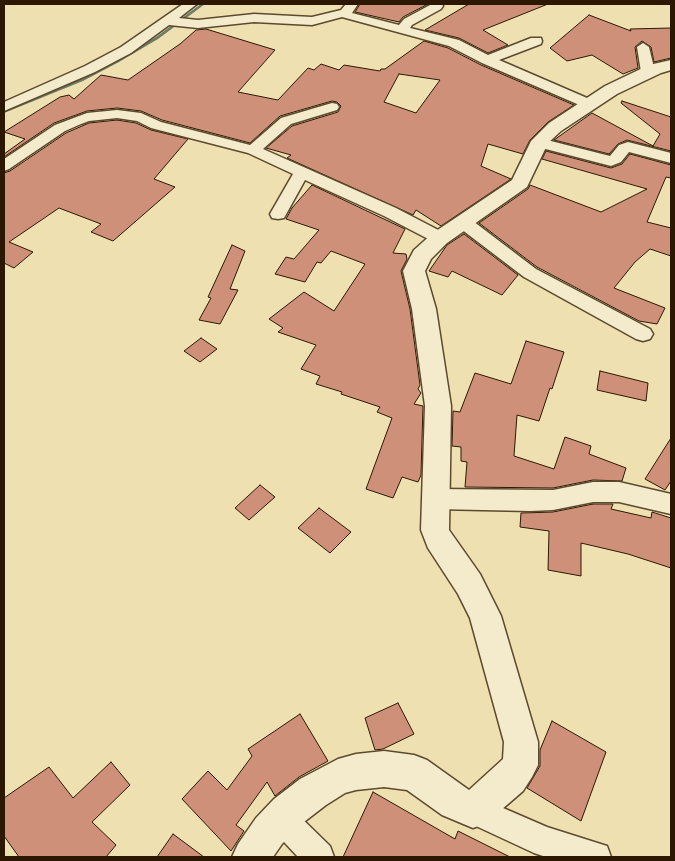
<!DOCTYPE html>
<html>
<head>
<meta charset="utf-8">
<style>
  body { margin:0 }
  #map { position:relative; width:675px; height:861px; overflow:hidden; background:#eee0b0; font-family:"Sorts Mill Goudy",serif }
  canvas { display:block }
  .frame { position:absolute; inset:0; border:5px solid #2c1802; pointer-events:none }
</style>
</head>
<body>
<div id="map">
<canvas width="675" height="861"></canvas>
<div class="frame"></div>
</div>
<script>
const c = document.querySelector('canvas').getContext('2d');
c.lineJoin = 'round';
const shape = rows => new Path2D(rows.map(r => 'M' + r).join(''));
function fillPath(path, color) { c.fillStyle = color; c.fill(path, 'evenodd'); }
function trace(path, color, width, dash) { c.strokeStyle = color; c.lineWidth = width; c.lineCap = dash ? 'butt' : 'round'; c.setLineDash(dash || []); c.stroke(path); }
fillPath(shape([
  [201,4,205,4,158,39,119,62,83,81,4,113,4,110,79,79,115,60,156,37,201,4]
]), '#6d7b67');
const building = shape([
  [360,4,428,4,403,17,399,22,355,12,360,4],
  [469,4,548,4,483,30,508,45,488,53,459,38,425,30,469,4],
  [589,15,631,31,630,29,671,28,671,58,654,62,651,47,642,41,635,47,638,68,623,74,592,55,567,61,550,48,589,15],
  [206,29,275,50,238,92,278,100,308,68,314,70,321,64,339,70,344,65,380,71,381,69,385,69,424,41,448,48,481,65,574,105,548,122,530,140,523,154,488,144,481,166,511,179,441,226,416,210,413,215,287,158,291,155,266,148,292,126,338,112,341,106,337,102,332,101,280,116,250,143,162,120,141,111,117,108,87,111,54,123,4,157,4,154,25,139,4,132,60,97,69,95,74,99,101,75,128,80,180,44,196,30,206,29],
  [399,74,440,80,416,113,384,102,399,74],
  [622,101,671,117,671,151,627,140,618,144,609,154,554,140,592,113,653,146,660,134,621,103,622,101],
  [117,120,136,123,151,130,188,139,154,179,175,187,113,241,91,232,101,224,59,208,9,242,33,252,14,268,4,263,4,173,10,171,66,133,89,123,117,120],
  [546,151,611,168,622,164,630,154,671,165,671,178,666,177,647,222,671,228,671,256,650,249,635,262,614,288,665,308,657,324,639,321,537,267,479,223,528,189,530,185,601,212,647,189,542,159,546,151],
  [312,185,405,229,393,253,406,254,407,259,401,271,410,309,420,385,418,389,421,393,414,404,423,406,421,475,418,482,402,477,393,498,366,489,392,418,377,412,380,407,341,394,342,392,316,384,320,376,301,369,316,345,278,332,283,328,269,319,304,292,334,311,365,264,331,251,321,263,317,262,305,282,275,274,286,257,294,259,319,230,286,219,292,208,312,185],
  [464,234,518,275,502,295,452,271,448,277,429,271,447,245,464,234],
  [232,245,245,251,230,289,238,290,220,324,199,320,211,298,208,297,232,245],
  [201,338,217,349,200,362,184,351,201,338],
  [526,341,564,352,552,389,550,388,539,421,517,415,514,456,554,469,565,437,591,446,589,454,626,468,622,481,593,480,553,488,465,487,467,462,461,461,461,447,452,446,453,411,460,412,475,373,511,384,526,341],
  [600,371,648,383,646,401,597,390,600,371],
  [671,438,671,481,665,490,645,479,671,438],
  [260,485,275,497,249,520,235,508,260,485],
  [593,504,613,504,611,509,651,518,652,512,671,518,671,568,628,554,581,543,581,576,548,570,549,531,520,527,521,513,553,512,593,504],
  [319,508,351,532,330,553,298,528,319,508],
  [398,703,414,734,383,749,375,750,365,718,398,703],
  [300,714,328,761,299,777,275,796,267,782,236,825,244,831,231,851,182,799,208,771,227,790,252,756,248,749,300,714],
  [552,721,606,752,581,821,527,788,540,766,540,750,552,721],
  [111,762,130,785,92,822,116,845,106,857,19,857,4,836,4,798,49,767,73,798,111,762],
  [373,792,455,839,458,831,510,857,343,857,373,792],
  [173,834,204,857,157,857,173,834]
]);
fillPath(building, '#cf907a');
trace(building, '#2c1802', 1);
const minor = shape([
  [183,4,197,4,179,18,198,20,254,14,312,17,341,10,346,4,358,4,352,13,399,25,404,19,432,4,442,4,443,6,441,9,412,25,410,28,459,40,488,55,531,38,541,38,542,41,541,44,499,60,594,101,596,104,594,107,589,108,584,107,482,63,449,46,342,17,312,25,254,22,198,28,169,25,131,53,95,72,4,111,4,102,85,66,121,47,183,4],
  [643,43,649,47,655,72,648,76,641,72,637,47,643,43],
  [332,103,337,104,339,107,337,110,291,124,263,149,396,208,446,234,449,238,446,242,440,243,434,242,384,216,305,180,284,218,278,219,272,218,270,214,293,174,248,153,151,128,137,121,117,118,89,121,81,124,65,131,9,169,4,171,4,159,55,125,87,113,117,110,141,113,161,122,250,145,281,118,332,103],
  [539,138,610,156,619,145,628,142,671,153,671,163,629,152,621,162,611,166,534,146,531,143,534,140,539,138],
  [463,217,469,218,536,269,650,329,653,334,650,339,643,341,636,339,524,277,457,226,455,222,457,218,463,217],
  [593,482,619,482,671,494,671,514,619,502,593,502,553,510,530,511,435,509,427,506,424,499,427,492,435,489,553,490,593,482],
  [473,795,547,827,607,846,611,857,546,857,534,853,463,820,458,810,463,800,473,795],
  [281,803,291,808,330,846,334,857,298,857,271,828,266,818,271,808,281,803]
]);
const tertiary = shape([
  [671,60,671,70,661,73,617,94,561,131,548,143,527,187,447,243,431,259,425,271,436,309,451,406,449,530,480,574,501,616,538,742,538,765,532,777,523,791,486,823,473,828,442,815,407,790,384,787,356,790,345,793,326,805,300,825,282,844,273,857,232,857,238,844,256,818,274,799,300,779,338,759,356,754,384,751,414,755,427,760,469,790,503,759,504,742,470,618,458,594,428,548,421,530,425,406,412,309,403,271,414,250,433,233,512,180,531,141,549,123,605,86,649,65,671,60]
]);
trace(minor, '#5c4a2e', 3);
trace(tertiary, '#5c4a2e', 3);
fillPath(minor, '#f4ebcc');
fillPath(tertiary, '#f4ebcc');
</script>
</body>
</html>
